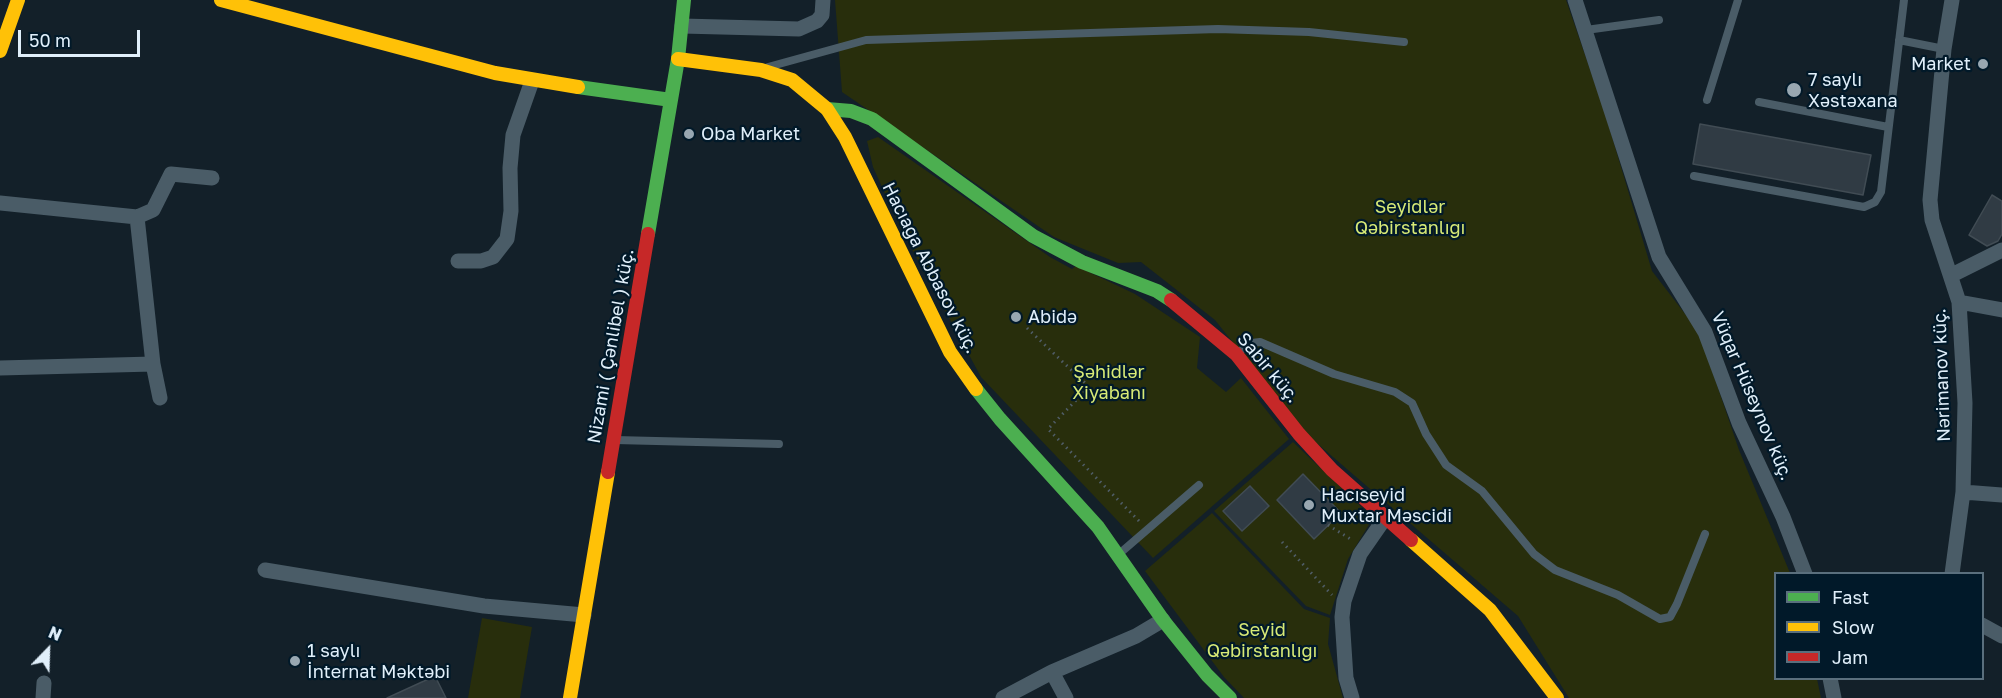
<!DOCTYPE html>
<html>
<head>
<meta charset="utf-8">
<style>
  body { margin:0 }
  #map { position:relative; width:2002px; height:698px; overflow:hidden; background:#132029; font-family:"Golos Text",sans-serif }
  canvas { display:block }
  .legend { position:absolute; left:1774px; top:572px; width:210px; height:108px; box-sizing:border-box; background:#011929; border:2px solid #5a6f7d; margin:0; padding:8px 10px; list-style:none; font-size:18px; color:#e0effa }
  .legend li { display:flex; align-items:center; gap:12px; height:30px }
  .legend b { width:30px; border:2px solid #5a6f7d }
  .north { position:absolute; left:18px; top:620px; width:60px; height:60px; -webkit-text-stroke:4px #011929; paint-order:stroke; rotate:23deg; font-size:16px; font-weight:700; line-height:24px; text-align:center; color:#e0effa }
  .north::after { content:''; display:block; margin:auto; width:21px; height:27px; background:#e0effa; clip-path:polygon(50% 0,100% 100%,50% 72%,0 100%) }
  .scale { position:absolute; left:18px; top:30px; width:122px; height:27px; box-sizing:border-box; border:3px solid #e0effa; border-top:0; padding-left:8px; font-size:18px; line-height:21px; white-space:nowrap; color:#e0effa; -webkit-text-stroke:4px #011929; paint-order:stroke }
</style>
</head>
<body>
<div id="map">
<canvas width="2002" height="698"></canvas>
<ul class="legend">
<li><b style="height:8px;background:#4caf50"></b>Fast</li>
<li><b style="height:8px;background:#ffc107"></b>Slow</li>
<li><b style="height:8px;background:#c62828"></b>Jam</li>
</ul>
<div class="north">N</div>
<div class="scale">50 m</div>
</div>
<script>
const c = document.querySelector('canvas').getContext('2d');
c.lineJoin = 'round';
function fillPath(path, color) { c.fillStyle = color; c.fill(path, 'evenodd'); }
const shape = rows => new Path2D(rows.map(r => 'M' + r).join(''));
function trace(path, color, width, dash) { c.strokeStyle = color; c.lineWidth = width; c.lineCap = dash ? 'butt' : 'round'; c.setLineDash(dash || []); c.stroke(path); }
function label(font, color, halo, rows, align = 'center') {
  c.font = font + ' "Golos Text",sans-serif'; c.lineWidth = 4.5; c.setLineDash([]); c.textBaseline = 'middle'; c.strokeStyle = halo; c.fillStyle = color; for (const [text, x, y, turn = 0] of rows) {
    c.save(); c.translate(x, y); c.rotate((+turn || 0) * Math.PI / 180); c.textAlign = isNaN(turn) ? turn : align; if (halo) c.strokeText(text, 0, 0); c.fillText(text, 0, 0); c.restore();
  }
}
fillPath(shape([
  [835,0,1566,0,1604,110,1652,271,1699,332,1739,450,1790,573,1776,574,1776,678,1817,679,1821,698,1569,698,1518,616,1305,433,1215,320,1141,262,1118,263,1054,237,842,92],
  [878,137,1050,257,1072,269,1076,266,1135,294,1200,337,1197,368,1226,392,1241,378,1289,439,1153,558,981,377,901,229,873,167,867,141],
  [1293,442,1373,518,1348,559,1330,615,1306,606,1214,511],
  [1212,513,1304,609,1330,618,1328,644,1343,698,1244,698,1224,677,1145,571],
  [482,618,532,627,520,698,468,698]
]), '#282e0c');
const building = shape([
  [1700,124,1871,155,1863,195,1693,164,1700,124],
  [1992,195,2002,201,2002,234,1998,241,1987,246,1969,235,1992,195],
  [1303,474,1341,513,1314,539,1277,500,1303,474],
  [1250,486,1269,506,1242,531,1223,511,1250,486],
  [435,676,446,698,387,698,435,676]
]);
fillPath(building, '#303b44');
trace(building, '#414c54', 1.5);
trace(shape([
  [1027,328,1085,383,1087,389,1048,429,1140,522],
  [1328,525,1352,540],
  [1282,542,1332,595]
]), '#505d67', 3, [1.5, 4.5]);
trace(shape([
  [1586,30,1659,20],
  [1899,40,1944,49],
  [768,67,866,40,1218,29,1309,32,1404,42],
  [1707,100,1738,0],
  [1759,102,1888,127],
  [1694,176,1864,207,1875,202,1881,192,1904,0],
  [1237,353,1252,343,1260,342,1334,374,1395,392,1412,403,1426,434,1446,465,1482,491,1534,554,1555,570,1618,595,1660,619,1670,617,1677,604,1705,534],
  [615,440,779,444],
  [1119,554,1199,485]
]), '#4a5c67', 8);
trace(shape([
  [1575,0,1659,257,1705,332,1739,423,1783,517,1805,574],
  [1952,0,1944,49,1930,200,1932,220,1959,302,1965,403,1963,492,1952,574],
  [682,26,799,29,817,21,822,15,823,0],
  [0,203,137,217,153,364,160,398],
  [137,217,153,210,171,174,212,178],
  [458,261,481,261,493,257,507,239,511,211,510,168,513,135,532,81],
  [1952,275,2002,250],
  [1959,302,2002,310],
  [0,368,153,364],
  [1963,492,2002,495],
  [265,570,484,606,584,615],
  [1982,625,2002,636],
  [1052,672,1066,698],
  [1830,678,1834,698],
  [43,698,44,683],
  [1003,698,1052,672,1136,636,1163,620],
  [1352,698,1346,678,1342,617,1344,601,1360,554,1385,518]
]), '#4a5c67', 15);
trace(shape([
  [578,87,671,100],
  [827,109,851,111,872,119,1033,236,1082,262,1157,291,1171,300],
  [648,234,678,59,684,0],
  [976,389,1000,419,1098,527,1163,620,1207,675,1230,698]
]), '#4caf50', 14);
trace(shape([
  [221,0,495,73,578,87],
  [0,51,18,0],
  [678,59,761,70,792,80,827,109,845,137,950,352,976,389],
  [1411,540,1490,610,1557,698],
  [570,698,608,472]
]), '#ffc107', 14);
trace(shape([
  [1171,300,1236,354,1299,434,1332,470,1411,540],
  [608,472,648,234]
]), '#c62828', 14);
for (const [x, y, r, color] of [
  [1983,64,6,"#98a7b1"],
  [1794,90,8,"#98a7b1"],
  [689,134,6,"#98a7b1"],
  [1016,317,6,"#98a7b1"],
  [1309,505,6,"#98a7b1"],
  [295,661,6,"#98a7b1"]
]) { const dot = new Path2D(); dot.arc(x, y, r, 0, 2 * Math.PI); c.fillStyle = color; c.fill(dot); trace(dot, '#011929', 2); }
label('18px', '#e0effa', '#011929', [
  ["Market",1971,64,"right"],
  ["7 saylı",1808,80],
  ["Xəstəxana",1808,101],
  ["Oba Market",701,134],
  ["Abidə",1028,317],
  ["Hacıseyid",1321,495],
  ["Muxtar Məscidi",1321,516],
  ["1 saylı",307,651],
  ["İnternat Məktəbi",307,672]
], 'left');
label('18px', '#d8ea76', '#011929', [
  ["Seyidlər",1410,207],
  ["Qəbirstanlığı",1410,228],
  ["Şəhidlər",1109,372],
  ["Xiyabanı",1109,393],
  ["Seyid",1262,630],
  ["Qəbirstanlığı",1262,651]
]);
label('18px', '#e0effa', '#011929', [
  ["Hacıağa Abbasov küç.",930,268,63],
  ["Nizami ( Çənlibel ) küç.",611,346,-80],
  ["Sabir küç.",1268,368,50],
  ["Nərimanov küç.",1942,375,-92],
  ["Vüqar Hüseynov küç.",1752,396,67]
]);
</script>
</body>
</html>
